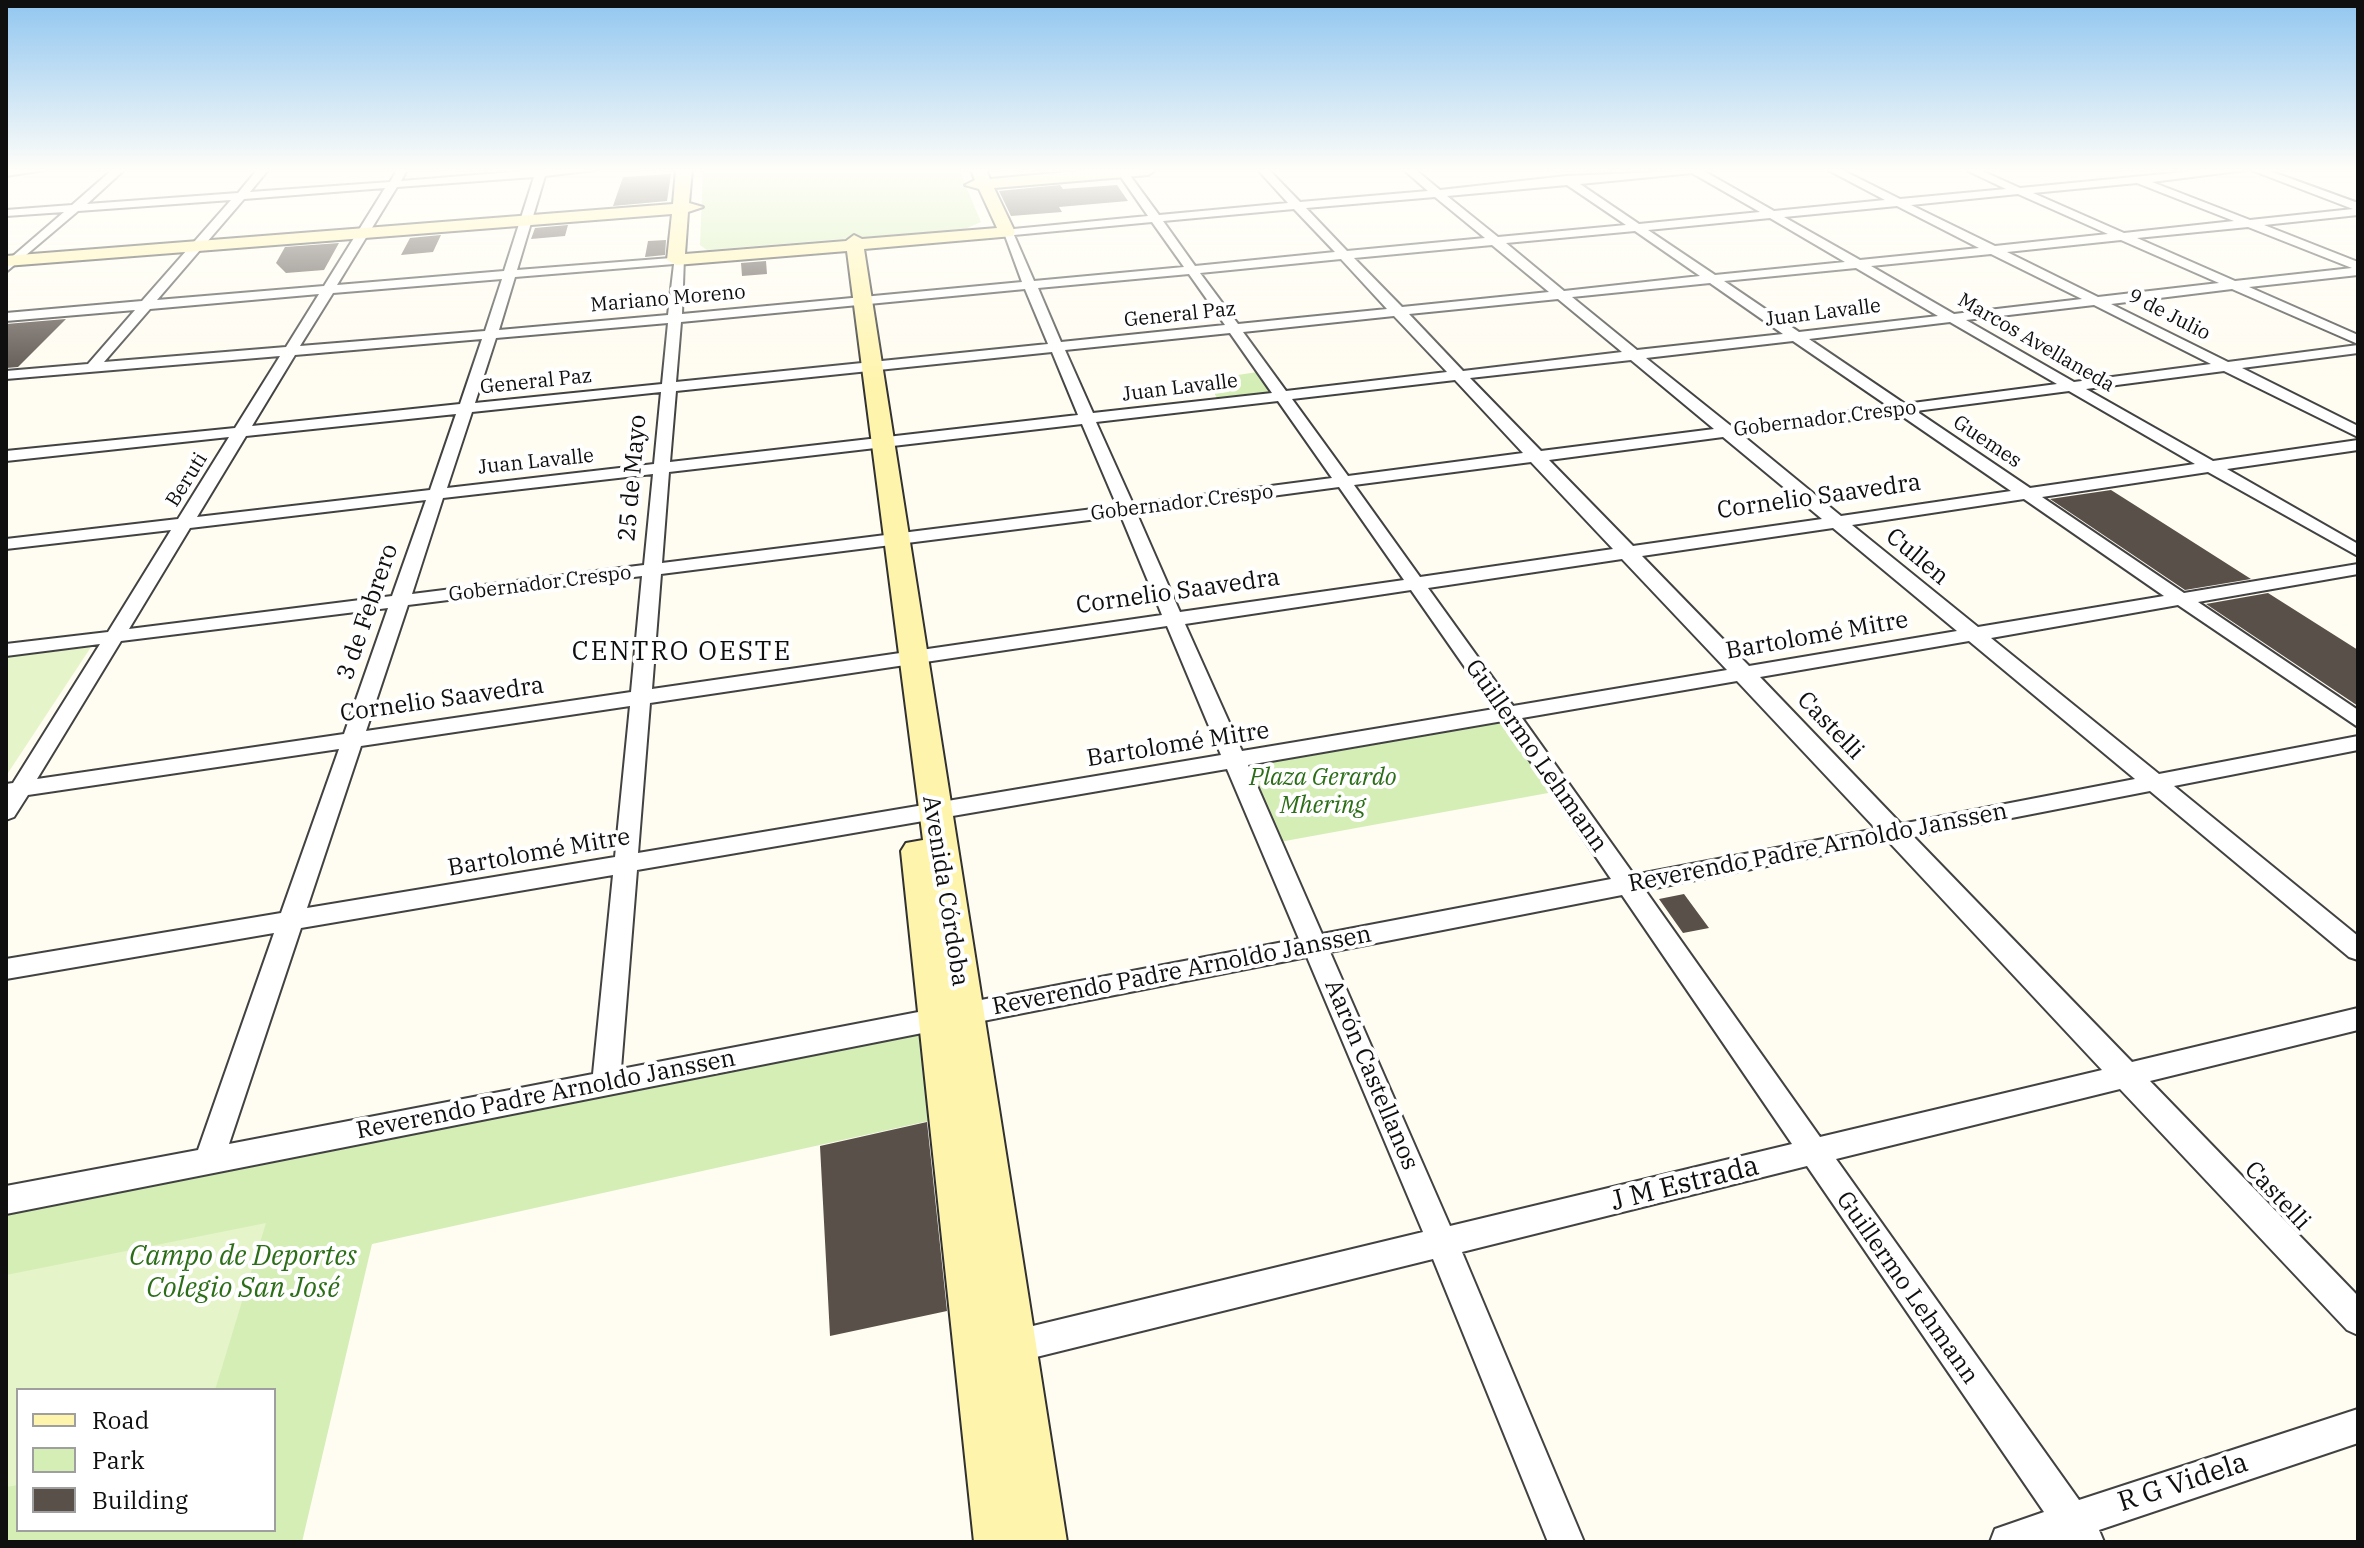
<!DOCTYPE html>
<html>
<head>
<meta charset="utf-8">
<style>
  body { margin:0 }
  #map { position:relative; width:2364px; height:1548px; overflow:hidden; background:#fffcf1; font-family:"IBM Plex Serif",serif }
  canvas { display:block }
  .frame { position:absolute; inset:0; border:8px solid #0f0f0f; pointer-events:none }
  .legend { position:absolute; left:16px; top:1388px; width:260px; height:144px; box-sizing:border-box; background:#fff; border:2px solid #9f9f9f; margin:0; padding:10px 14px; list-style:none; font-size:24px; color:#0f0f0f }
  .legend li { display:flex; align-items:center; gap:16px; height:40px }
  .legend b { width:40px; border:2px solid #9f9f9f }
</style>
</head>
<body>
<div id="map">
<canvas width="2364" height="1548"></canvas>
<div class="frame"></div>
<ul class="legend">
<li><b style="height:10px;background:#fff4ac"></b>Road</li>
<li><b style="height:22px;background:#d4eeb6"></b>Park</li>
<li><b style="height:22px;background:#59504a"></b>Building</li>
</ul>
</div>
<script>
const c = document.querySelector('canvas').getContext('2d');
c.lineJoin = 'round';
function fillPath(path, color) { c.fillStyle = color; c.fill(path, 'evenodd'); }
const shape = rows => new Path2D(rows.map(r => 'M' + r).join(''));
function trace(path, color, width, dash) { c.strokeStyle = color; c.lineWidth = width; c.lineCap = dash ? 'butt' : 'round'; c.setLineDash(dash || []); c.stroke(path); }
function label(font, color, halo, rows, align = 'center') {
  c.font = font + ' "IBM Plex Serif",serif'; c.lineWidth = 8; c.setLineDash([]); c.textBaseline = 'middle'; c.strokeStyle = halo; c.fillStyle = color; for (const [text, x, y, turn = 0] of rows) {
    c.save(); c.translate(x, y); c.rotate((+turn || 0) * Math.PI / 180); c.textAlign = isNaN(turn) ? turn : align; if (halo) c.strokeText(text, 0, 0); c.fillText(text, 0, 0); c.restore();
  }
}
fillPath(shape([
  [703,170,959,170,981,222,965,229,707,250,700,245],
  [1257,372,1270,391,1263,396,1219,401,1206,380],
  [1509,717,1559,791,1274,843,1240,763],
  [922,1022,933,1120,372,1244,302,1542,6,1542,6,1200],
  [18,1390,274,1390,274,1530,18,1530]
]), '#d4eeb6');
fillPath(shape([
  [91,647,6,776,6,657],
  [266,1223,215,1390,18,1390,18,1485,6,1487,6,1275]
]), '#e6f4c9');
fillPath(shape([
  [671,174,667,201,613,206,623,177],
  [1060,185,1063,189,1117,185,1128,201,1059,207,1062,212,1011,216,999,191],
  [568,225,565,236,531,239,535,228],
  [441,235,433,252,401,255,410,238],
  [666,240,665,255,645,257,648,241],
  [339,243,324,270,286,273,276,263,285,247],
  [766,261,767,274,742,276,741,263],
  [66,319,18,367,6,368,6,324],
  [2111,490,2141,509,2251,579,2185,590,2050,499],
  [2268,593,2358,650,2358,706,2206,604],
  [1684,894,1709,928,1683,933,1659,899],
  [927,1122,947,1311,830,1336,820,1146]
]), '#59504a');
const minor = shape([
  [6,170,45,170,6,176,6,170],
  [112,170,124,170,87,204,238,193,257,170,268,170,250,192,390,182,397,170,407,170,401,181,537,170,595,170,545,176,517,270,684,257,682,314,1022,282,1003,230,1148,216,1116,170,1126,170,1159,215,1288,203,1258,170,1269,170,1300,202,1428,191,1404,170,1416,170,1440,190,1566,176,1702,170,1774,211,1885,200,1828,170,1842,170,1900,199,2006,189,1966,170,1980,170,2020,188,2205,170,2246,170,2152,182,2250,220,2353,209,2251,170,2267,170,2358,203,2358,215,2264,225,2358,262,2358,275,2249,287,2358,335,2358,344,2232,289,2111,304,2228,362,2358,345,2358,353,2242,368,2358,426,2358,437,2224,371,2086,389,2213,461,2358,440,2358,450,2227,469,2358,544,2358,556,2208,472,2042,497,2184,593,2358,564,2358,574,2198,602,2358,710,2358,727,2178,605,1991,638,2159,774,2358,736,2358,750,2174,786,2358,936,2358,960,2349,957,2150,791,1914,837,2132,1062,2358,1008,2358,1030,2150,1081,2358,1296,2358,1335,2347,1330,2120,1089,1836,1159,2079,1500,2358,1409,2358,1443,2099,1530,2104,1542,1990,1542,1995,1529,2044,1512,1807,1166,1462,1252,1584,1542,1548,1542,1433,1259,1012,1363,1000,1358,996,1347,1000,1336,1012,1331,1423,1232,1307,957,6,1214,6,1186,198,1150,274,933,6,979,6,959,281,913,339,749,28,795,14,817,6,820,6,784,13,783,100,644,6,656,6,644,108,632,171,530,6,549,6,539,178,519,229,437,6,461,6,451,235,428,280,356,6,379,6,371,88,364,135,310,6,321,6,313,142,301,231,200,78,211,6,272,6,262,64,212,6,216,6,210,72,205,112,170],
  [1692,173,1760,212,1639,224,1580,184,1692,173],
  [534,177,504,271,337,285,397,187,534,177],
  [2137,183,2234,221,2124,233,2033,193,2137,183],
  [1567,185,1626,225,1498,237,1447,196,1567,185],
  [385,188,324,286,157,300,244,199,385,188],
  [2018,194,2108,234,1995,246,1911,205,2018,194],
  [1435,197,1485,238,1347,251,1306,208,1435,197],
  [1897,206,1979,248,1860,260,1784,217,1897,206],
  [1294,209,1335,252,1195,266,1163,221,1294,209],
  [1770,218,1845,262,1715,275,1648,230,1770,218],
  [1152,222,1184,267,1034,281,1014,235,1152,222],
  [2248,227,2352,268,2235,281,2137,238,2248,227],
  [1635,231,1700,276,1564,291,1506,243,1635,231],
  [2121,240,2219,283,2098,297,2007,252,2121,240],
  [1492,245,1549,292,1402,307,1354,258,1492,245],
  [1991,254,2082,299,1954,314,1871,266,1991,254],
  [1341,259,1387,309,1238,324,1200,273,1341,259],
  [674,264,668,315,499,330,515,277,674,264],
  [1856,268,1938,316,1799,332,1724,281,1856,268],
  [1189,274,1225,325,1061,342,1038,288,1189,274],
  [502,279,485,331,300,346,333,293,502,279],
  [1710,283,1783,334,1637,350,1572,297,1710,283],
  [1025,289,1048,344,676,382,681,322,1025,289],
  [319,294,286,347,104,362,150,309,319,294],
  [1558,299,1622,352,1463,371,1409,314,1558,299],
  [2094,305,2211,364,2074,382,1966,320,2094,305],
  [1394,316,1447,372,1286,391,1243,332,1394,316],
  [1950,322,2057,384,1905,404,1809,339,1950,322],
  [668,323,662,384,475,403,496,338,668,323],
  [1230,333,1272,393,1093,413,1065,350,1230,333],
  [482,339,460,404,252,426,295,355,482,339],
  [1793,341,1888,406,1731,426,1646,358,1793,341],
  [1052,352,1078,415,670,462,676,391,1052,352],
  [1631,360,1714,429,1541,451,1470,378,1631,360],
  [1455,380,1523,453,1348,476,1292,399,1455,380],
  [2069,391,2195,464,2030,488,1916,411,2069,391],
  [661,392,654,464,447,488,472,412,661,392],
  [1278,401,1332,478,1133,504,1096,422,1278,401],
  [456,414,430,490,197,517,246,436,456,414],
  [1899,414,2011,491,1841,516,1741,434,1899,414],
  [1082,424,1117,506,662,563,669,472,1082,424],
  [1723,437,1822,519,1633,546,1549,460,1723,437],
  [1531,462,1613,549,1420,577,1354,485,1531,462],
  [653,474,644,565,412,594,443,498,653,474],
  [1339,487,1404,580,1180,612,1137,514,1339,487],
  [2024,499,2164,596,1978,627,1852,525,2024,499],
  [426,500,392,596,129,629,190,528,426,500],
  [1121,516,1162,615,652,689,661,574,1121,516],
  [1833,528,1957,631,1749,666,1642,556,1833,528],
  [1622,559,1727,670,1513,706,1428,588,1622,559],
  [642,576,631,692,366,731,408,605,642,576],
  [1411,590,1494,709,1242,751,1185,624,1411,590],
  [388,608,344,734,37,779,121,641,388,608],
  [1167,626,1221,755,638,853,650,703,1167,626],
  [1969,641,2135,779,1901,824,1760,677,1969,641],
  [1737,681,1876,829,1634,875,1522,718,1737,681],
  [630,706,615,857,307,908,361,746,630,706],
  [1503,721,1611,879,1322,934,1248,765,1503,721],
  [1227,769,1299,939,621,1069,637,870,1227,769],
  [1889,842,2102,1070,1820,1137,1645,890,1889,842],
  [613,875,593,1074,229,1144,301,928,613,875],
  [1622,895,1792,1144,1450,1226,1330,952,1622,895]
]);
const secondary = shape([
  [676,170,692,170,689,203,703,207,688,212,685,254,846,241,854,235,862,239,997,228,979,189,965,185,975,180,971,170,986,170,990,179,1091,170,1155,170,1148,175,994,188,1015,232,1013,236,864,249,1067,1542,974,1542,901,851,906,843,923,840,847,251,676,265,667,260,672,214,6,266,6,256,673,204,676,170]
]);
trace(minor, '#424242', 4);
trace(secondary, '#313131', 4);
fillPath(minor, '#fff');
fillPath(secondary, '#fff4ac');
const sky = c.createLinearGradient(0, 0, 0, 387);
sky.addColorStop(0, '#91c6f0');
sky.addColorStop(0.44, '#fffef9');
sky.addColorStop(1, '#fffef900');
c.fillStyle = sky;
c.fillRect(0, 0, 2364, 387);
label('20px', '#0f0f0f', '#fff', [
  ["Mariano Moreno",668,299,-5],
  ["Juan Lavalle",1823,313,-7],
  ["General Paz",1180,315,-6],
  ["9 de Julio",2169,315,27],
  ["Marcos Avellaneda",2036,343,30],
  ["General Paz",536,382,-6],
  ["Juan Lavalle",1180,388,-7],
  ["Gobernador Crespo",1825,419,-7],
  ["Guemes",1987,442,34],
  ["Juan Lavalle",536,462,-6],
  ["Beruti",187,480,-58],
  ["Gobernador Crespo",1182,503,-7],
  ["Gobernador Crespo",540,584,-7]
]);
label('24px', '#0f0f0f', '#fff', [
  ["25 de Mayo",633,478,-85],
  ["Cornelio Saavedra",1819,497,-8],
  ["Cullen",1917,557,40],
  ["Cornelio Saavedra",1178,592,-8],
  ["3 de Febrero",368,612,-71],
  ["Bartolomé Mitre",1817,636,-10],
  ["Cornelio Saavedra",442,700,-8],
  ["Castelli",1830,726,46],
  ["Bartolomé Mitre",1178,745,-9],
  ["Guillermo Lehmann",1536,756,55],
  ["Reverendo Padre Arnoldo Janssen",1818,848,-11],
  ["Bartolomé Mitre",539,853,-10],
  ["Avenida Córdoba",945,891,81],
  ["Reverendo Padre Arnoldo Janssen",1182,971,-11],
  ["Aarón Castellanos",1371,1075,67],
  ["Reverendo Padre Arnoldo Janssen",546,1095,-11],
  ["Castelli",2277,1196,47],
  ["Guillermo Lehmann",1907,1288,55]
]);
label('italic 24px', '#2c6e18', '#fff', [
  ["Plaza Gerardo",1323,778],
  ["Mhering",1323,806]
]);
c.letterSpacing = '2px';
label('26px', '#0f0f0f', '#fff', [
  ["CENTRO OESTE",682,652]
]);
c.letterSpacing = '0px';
label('28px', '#0f0f0f', '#fff', [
  ["J M Estrada",1685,1184,-14],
  ["R G Videla",2183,1483,-18]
]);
label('italic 28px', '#2c6e18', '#fff', [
  ["Campo de Deportes",243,1257],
  ["Colegio San José",243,1289]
]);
</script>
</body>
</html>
